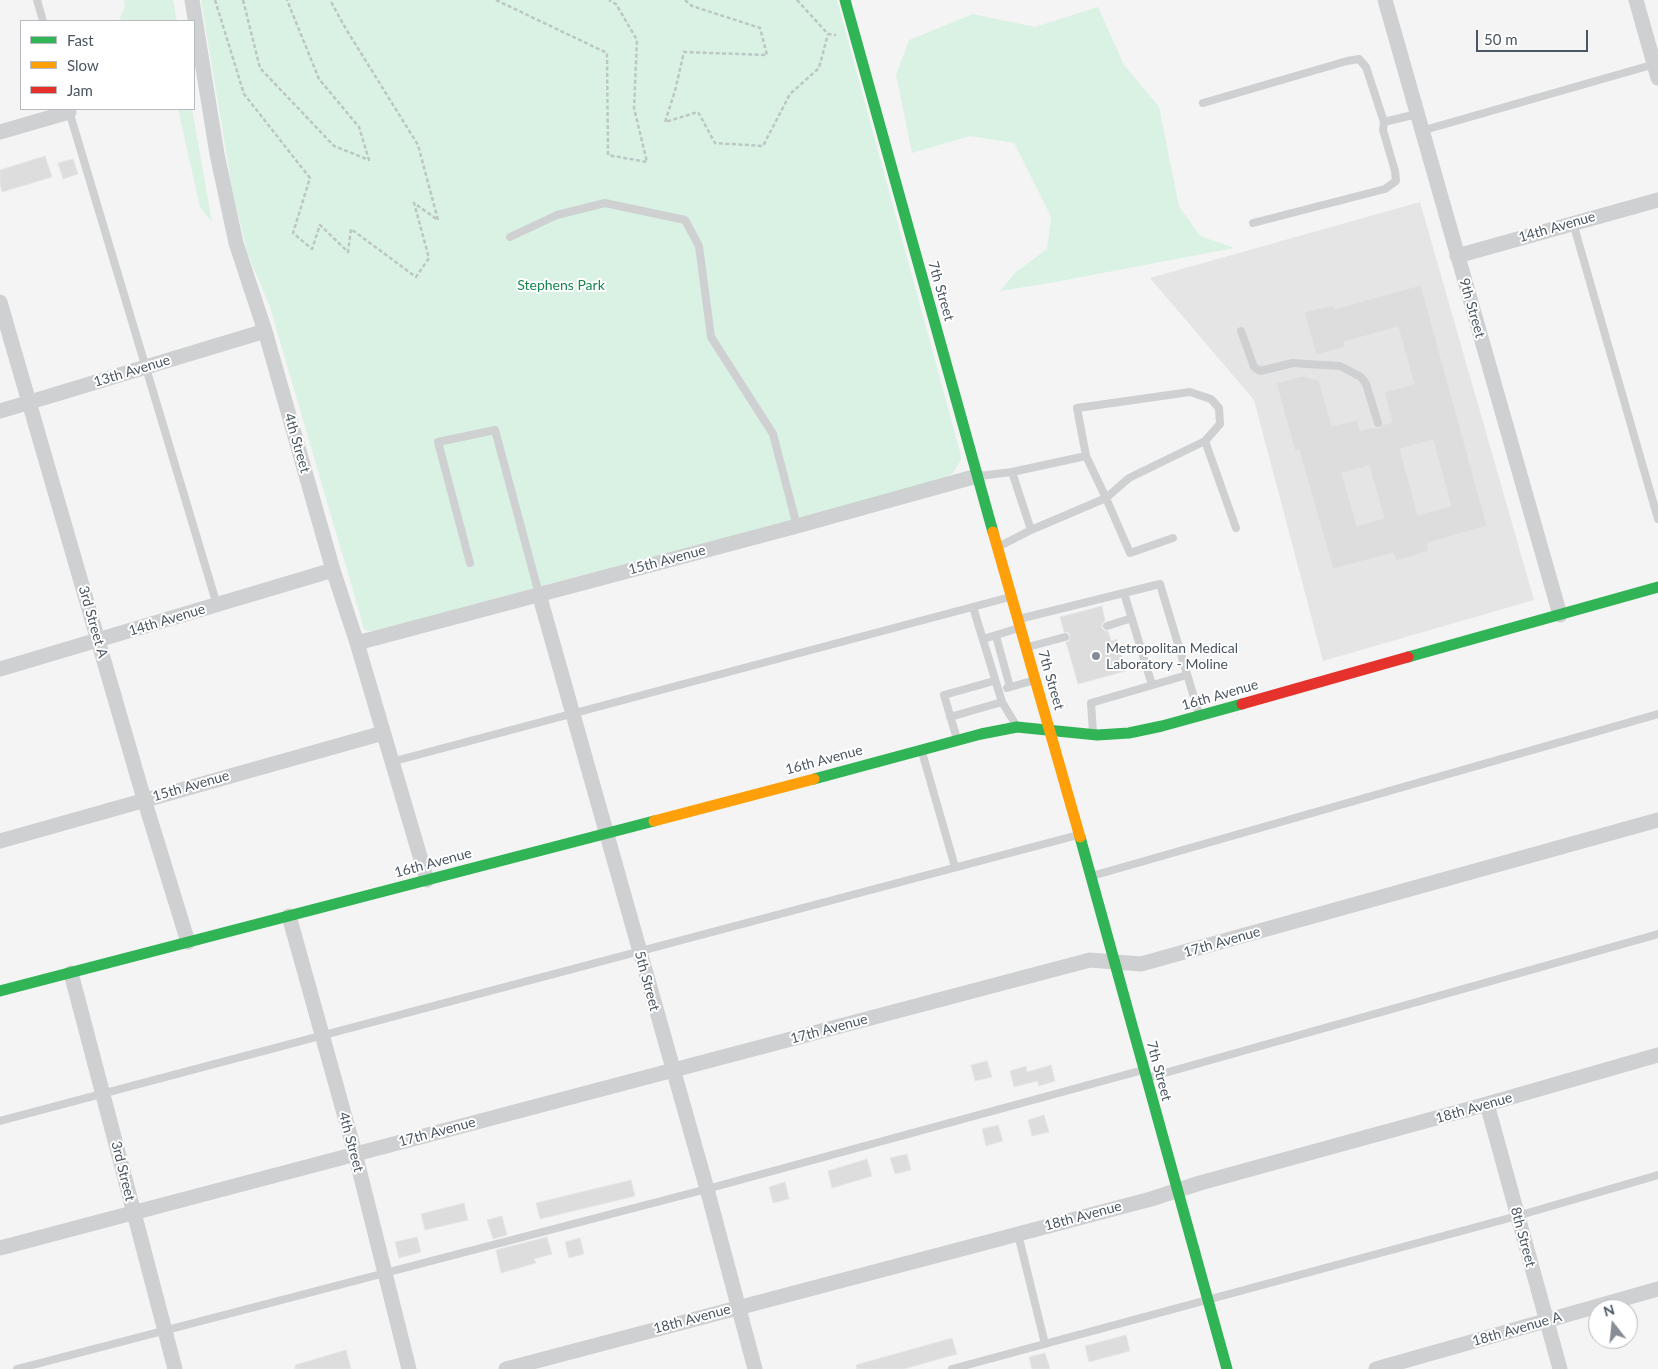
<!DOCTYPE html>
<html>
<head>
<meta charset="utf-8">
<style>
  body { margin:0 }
  #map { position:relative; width:1658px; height:1369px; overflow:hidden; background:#f4f4f4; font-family:Lato,sans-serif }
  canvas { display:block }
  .legend { position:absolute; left:20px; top:20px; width:175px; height:90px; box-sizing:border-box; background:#fff; border:1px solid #b7bbc0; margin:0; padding:6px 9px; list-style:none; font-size:15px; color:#4a5661 }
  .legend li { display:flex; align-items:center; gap:10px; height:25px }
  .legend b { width:25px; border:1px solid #b7bbc0 }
  .north { position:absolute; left:1588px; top:1299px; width:50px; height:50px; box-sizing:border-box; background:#fff; border:1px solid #b7bbc0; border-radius:50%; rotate:344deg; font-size:14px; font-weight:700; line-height:20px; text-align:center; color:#4a5661 }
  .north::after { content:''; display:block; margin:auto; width:18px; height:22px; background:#868d94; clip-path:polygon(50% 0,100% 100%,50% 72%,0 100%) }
  .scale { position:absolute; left:1476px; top:30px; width:112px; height:22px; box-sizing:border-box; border:2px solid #4a5661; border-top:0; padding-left:6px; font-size:15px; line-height:18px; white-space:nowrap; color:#4a5661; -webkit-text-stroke:4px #fff; paint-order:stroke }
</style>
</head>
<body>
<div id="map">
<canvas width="1658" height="1369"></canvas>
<ul class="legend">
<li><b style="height:6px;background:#30b455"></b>Fast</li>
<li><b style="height:6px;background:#ff9f0a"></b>Slow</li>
<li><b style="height:6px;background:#e5322d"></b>Jam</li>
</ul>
<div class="north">N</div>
<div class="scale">50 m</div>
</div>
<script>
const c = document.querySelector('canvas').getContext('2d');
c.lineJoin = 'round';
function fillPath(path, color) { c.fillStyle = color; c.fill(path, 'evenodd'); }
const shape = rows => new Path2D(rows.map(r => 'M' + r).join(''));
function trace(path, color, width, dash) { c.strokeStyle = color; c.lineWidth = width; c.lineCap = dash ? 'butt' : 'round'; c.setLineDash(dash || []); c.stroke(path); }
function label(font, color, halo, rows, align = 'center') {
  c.font = font + ' Lato,sans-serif'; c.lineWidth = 4; c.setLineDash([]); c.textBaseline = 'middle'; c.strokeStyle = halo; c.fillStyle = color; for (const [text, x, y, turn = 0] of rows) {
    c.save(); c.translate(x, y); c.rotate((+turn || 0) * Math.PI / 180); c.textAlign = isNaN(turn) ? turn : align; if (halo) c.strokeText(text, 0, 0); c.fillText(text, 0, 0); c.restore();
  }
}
fillPath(shape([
  [1420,202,1534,600,1323,661,1254,400,1150,278]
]), '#e6e5e6');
fillPath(shape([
  [124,0,173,0,177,21,119,21,125,7],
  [201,0,837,0,960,452,961,459,954,472,941,480,373,631,367,631,363,627,361,618,270,307,247,252,232,188],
  [1098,7,1124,65,1159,107,1179,206,1200,236,1234,248,1055,282,1000,291,1016,272,1047,249,1051,217,1014,143,970,136,912,153,896,75,909,40,973,14,1035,27],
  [178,109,192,109,212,222,200,207]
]), '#d9f2e3');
const building = shape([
  [45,156,52,177,2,192,0,184,0,170,45,156],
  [73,159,78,174,63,179,58,163,73,159],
  [1421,285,1487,526,1427,543,1429,551,1396,561,1393,553,1333,569,1299,450,1295,451,1276,383,1302,376,1319,380,1332,426,1357,420,1360,431,1375,427,1379,428,1383,425,1392,422,1384,392,1414,384,1398,327,1344,342,1345,347,1316,355,1304,312,1333,305,1334,309,1421,285],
  [1433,440,1451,506,1418,515,1400,449,1433,440],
  [1369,466,1384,518,1357,526,1342,473,1369,466],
  [1102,606,1105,621,1102,624,1102,628,1105,631,1108,631,1111,641,1117,639,1126,671,1078,684,1066,642,1069,641,1070,636,1069,633,1064,632,1060,617,1102,606],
  [987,1061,992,1077,975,1081,971,1065,987,1061],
  [1051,1065,1055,1081,1039,1086,1037,1081,1014,1087,1010,1071,1026,1066,1027,1072,1051,1065],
  [1044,1115,1049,1132,1032,1136,1028,1120,1044,1115],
  [998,1125,1003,1141,986,1146,982,1129,998,1125],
  [907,1154,911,1170,895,1174,890,1158,907,1154],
  [867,1159,872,1176,832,1188,828,1171,867,1159],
  [631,1180,635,1196,540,1219,536,1203,631,1180],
  [785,1182,789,1199,773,1203,769,1187,785,1182],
  [464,1203,468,1220,425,1230,421,1214,464,1203],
  [502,1216,507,1235,493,1239,487,1220,502,1216],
  [417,1237,421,1252,399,1258,395,1242,417,1237],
  [547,1237,552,1254,534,1259,536,1263,501,1273,496,1250,547,1237],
  [580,1238,584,1254,569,1258,565,1242,580,1238],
  [1126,1335,1130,1351,1089,1362,1085,1346,1126,1335],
  [952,1338,957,1354,904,1369,857,1369,856,1365,952,1338],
  [346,1350,351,1369,295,1369,295,1365,346,1350],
  [1045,1353,1050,1369,1032,1369,1029,1357,1045,1353]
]);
fillPath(building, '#ddddde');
trace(building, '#e5e6e7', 1);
trace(shape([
  [215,0,244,94,310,178,293,233,312,249,320,225,348,252,351,229,416,277,429,258,414,203,438,220,418,145,346,29,330,0],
  [243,0,260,68,334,146,369,160,359,127,319,79,287,0],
  [496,0,607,53,608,155,647,162,634,108,637,40,616,4,609,0],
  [685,0,692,6,760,28,767,55,684,52,675,91,665,122,698,112,715,143,763,146,790,94,819,68,828,34],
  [797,0,828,34,836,35]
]), '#bcc7c4', 2.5, [4, 2.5]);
trace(shape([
  [37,0,43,21],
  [1203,103,1347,61,1359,59,1366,67,1384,122],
  [69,111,217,605],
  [1421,131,1655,64],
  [1253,223,1385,189,1396,181,1395,171,1383,130,1384,122,1417,114],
  [1573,223,1658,519],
  [510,237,557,215,605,203,685,220,699,246,711,337,773,434,797,526],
  [1241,331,1254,367,1260,371,1293,363,1306,364,1340,366,1361,377,1366,384,1378,423],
  [1205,441,1236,528],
  [979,476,1012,472,1086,456,1106,498,1129,478,1205,441,1220,424,1219,408,1211,399,1190,392,1077,408,1086,456],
  [1031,530,1106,498,1130,553,1173,538],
  [998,547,1031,530,1012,472],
  [470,563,438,442,495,430,539,594],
  [1124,593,1152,685],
  [973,607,1002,702,1016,725],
  [1019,619,1160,584,1199,714],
  [1107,626,1132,618],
  [996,636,1010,687],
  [983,639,1019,628],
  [1028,647,1065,637],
  [1007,688,1035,680],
  [950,717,1002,702],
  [1093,732,1091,703,1187,675],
  [957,739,944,695,994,681],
  [922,752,955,867],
  [391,762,1010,597],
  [1092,876,1658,714],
  [1147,1078,1658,934],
  [0,1121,1078,835],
  [1018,1234,1045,1344],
  [17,1369,707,1189,1143,1070],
  [952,1369,1517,1216,1658,1175]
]), '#ced0d2', 8);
trace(shape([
  [192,0,217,154,236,243,265,331,333,570,357,643,427,880],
  [1385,0,1560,615],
  [1636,0,1658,78],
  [0,132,69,112],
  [1457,256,1658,200],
  [0,302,144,799,188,942],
  [0,411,265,331],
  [539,594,707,1189,755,1369],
  [357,643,797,526,977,476],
  [0,669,333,570],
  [0,841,383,733],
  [289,916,355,1153,409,1369],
  [71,973,175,1369],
  [1487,1104,1560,1369],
  [0,1248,1090,960,1141,964,1658,820],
  [506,1369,1151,1199,1200,1183,1487,1104,1658,1055],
  [1376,1369,1658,1289]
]), '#ced0d2', 15);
trace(shape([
  [845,0,993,532],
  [1408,657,1658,587],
  [814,779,981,734,1017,727,1097,735,1129,733,1162,726,1242,704],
  [1080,837,1227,1369],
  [0,991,654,821]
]), '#30b455', 11);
trace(shape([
  [993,532,1080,837],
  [654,821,814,779]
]), '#ff9f0a', 11);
trace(shape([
  [1242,704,1408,657]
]), '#e5322d', 11);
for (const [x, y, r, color] of [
  [1096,656,5,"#868d94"]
]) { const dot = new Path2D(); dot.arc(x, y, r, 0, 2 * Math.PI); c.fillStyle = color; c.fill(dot); trace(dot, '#fff', 2); }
label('14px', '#4a5661', '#fff', [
  ["14th Avenue",1557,227,-16],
  ["7th Street",941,291,74],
  ["9th Street",1472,308,74],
  ["13th Avenue",132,371,-17],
  ["4th Street",297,443,74],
  ["15th Avenue",667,560,-15],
  ["14th Avenue",167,620,-17],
  ["3rd Street A",93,622,74],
  ["7th Street",1051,680,74],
  ["16th Avenue",1220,695,-16],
  ["16th Avenue",824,760,-15],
  ["15th Avenue",191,786,-16],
  ["16th Avenue",433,863,-15],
  ["17th Avenue",1222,942,-16],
  ["5th Street",647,981,75],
  ["17th Avenue",829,1029,-15],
  ["7th Street",1159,1071,75],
  ["18th Avenue",1474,1108,-16],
  ["17th Avenue",437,1132,-15],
  ["4th Street",351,1142,75],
  ["3rd Street",123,1171,76],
  ["18th Avenue",1083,1216,-15],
  ["8th Street",1523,1237,75],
  ["18th Avenue",692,1319,-15],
  ["18th Avenue A",1517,1329,-16]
]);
label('14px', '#17864f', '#fff', [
  ["Stephens Park",561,285]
]);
label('14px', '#4a5661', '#fff', [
  ["Metropolitan Medical",1106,648],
  ["Laboratory - Moline",1106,664]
], 'left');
</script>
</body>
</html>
